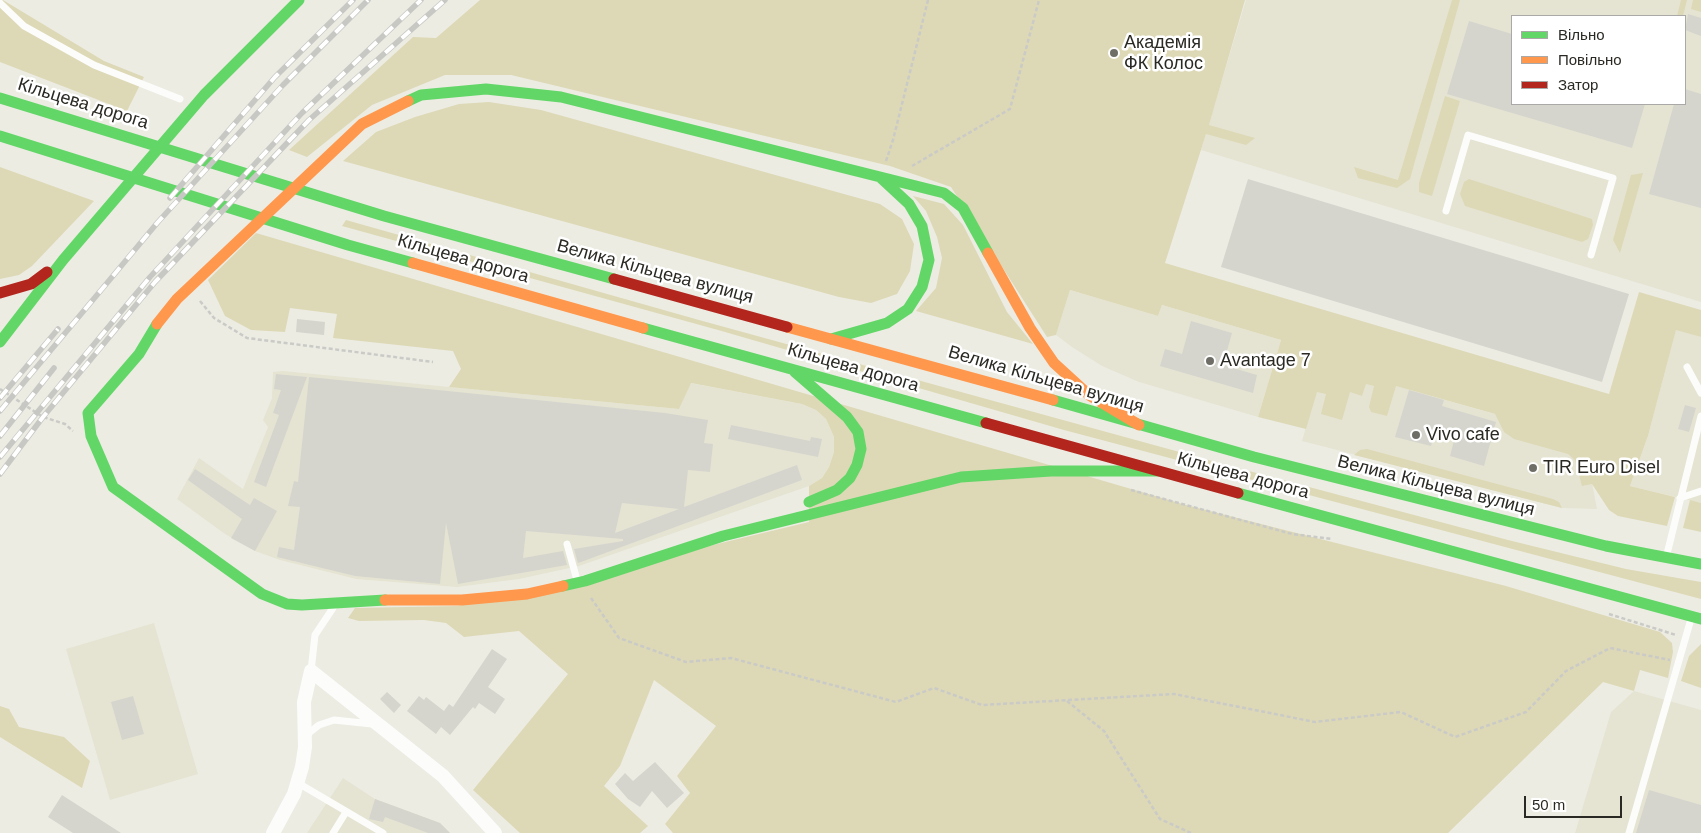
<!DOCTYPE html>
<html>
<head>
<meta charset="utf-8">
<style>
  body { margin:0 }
  #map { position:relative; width:1701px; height:833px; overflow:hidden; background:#ecece3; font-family:Arial,sans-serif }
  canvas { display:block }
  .legend { position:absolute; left:1511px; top:15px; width:175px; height:90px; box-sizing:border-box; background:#fff; border:1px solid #aaa9a7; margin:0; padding:6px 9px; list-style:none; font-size:15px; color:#2a2923 }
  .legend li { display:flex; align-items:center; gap:10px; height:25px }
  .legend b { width:25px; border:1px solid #aaa9a7 }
  .scale { position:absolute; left:1524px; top:796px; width:98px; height:22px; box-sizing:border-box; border:2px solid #2a2923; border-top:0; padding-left:6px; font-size:15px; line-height:18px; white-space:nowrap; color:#2a2923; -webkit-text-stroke:4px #fff; paint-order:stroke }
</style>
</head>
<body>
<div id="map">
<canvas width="1701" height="833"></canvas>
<ul class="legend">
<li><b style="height:6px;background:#63d668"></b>Вільно</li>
<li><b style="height:6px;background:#ff974d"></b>Повільно</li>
<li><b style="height:6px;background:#b3261e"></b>Затор</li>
</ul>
<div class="scale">50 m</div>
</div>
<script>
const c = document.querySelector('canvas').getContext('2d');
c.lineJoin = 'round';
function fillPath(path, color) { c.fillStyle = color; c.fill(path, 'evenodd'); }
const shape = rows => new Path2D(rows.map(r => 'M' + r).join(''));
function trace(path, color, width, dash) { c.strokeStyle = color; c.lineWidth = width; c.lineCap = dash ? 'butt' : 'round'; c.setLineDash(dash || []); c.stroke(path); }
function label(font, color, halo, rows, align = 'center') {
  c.font = font + ' Arial,sans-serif'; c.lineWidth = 5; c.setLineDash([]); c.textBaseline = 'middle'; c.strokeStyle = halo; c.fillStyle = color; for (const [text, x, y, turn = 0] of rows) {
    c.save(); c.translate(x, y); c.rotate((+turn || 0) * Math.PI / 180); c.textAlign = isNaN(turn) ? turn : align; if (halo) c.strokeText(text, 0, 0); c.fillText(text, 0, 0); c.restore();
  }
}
fillPath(shape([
  [1246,0,1701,0,1701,302,1201,150],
  [1512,16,1685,16,1685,104,1512,104],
  [1070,290,1158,316,1162,305,1281,340,1258,417,1139,382,1102,366,1072,347,1056,335],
  [1676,329,1701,337,1701,503,1630,486,1648,436],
  [1338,369,1584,440,1597,509,1562,508,1302,441,1321,374],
  [283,371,679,409,690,383,802,404,816,410,826,419,834,437,834,452,829,467,822,478,809,486,579,566,519,579,457,587,356,579,280,560,255,551,225,534,177,499,199,458,243,489,268,427,263,420,272,398,273,372],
  [154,623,198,774,110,800,66,649],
  [1634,691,1701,710,1701,833,1575,833,1611,712],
  [343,778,375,799,440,823,450,833,307,833]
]), '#e5e4d2');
fillPath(shape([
  [3,0,104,61,144,77,127,111,0,62,0,3],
  [480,0,1245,0,1209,125,1255,138,1246,145,1206,134,1165,263,1609,394,1639,292,1701,310,1701,337,1676,330,1648,436,1630,486,1675,497,1667,526,1618,516,1609,510,1592,484,1582,486,1575,460,1568,454,1514,439,1504,432,1495,414,1396,386,1387,416,1371,412,1369,407,1374,386,1366,384,1362,396,1350,392,1342,420,1321,414,1326,394,1317,392,1306,429,1258,417,1281,340,1162,305,1158,316,1070,290,1056,335,1047,337,951,187,890,166,511,75,445,75,372,105,307,157,289,150,413,37,436,38],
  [1452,0,1460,0,1410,179,1397,188,1358,178,1354,167,1398,180],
  [1681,0,1687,0,1683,16,1677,16],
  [1693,0,1701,0,1701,12,1691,9],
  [1445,96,1460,101,1432,196,1419,192,1419,183],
  [489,102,541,110,880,204,902,219,914,244,910,271,897,294,871,303,839,297,343,161,376,132,415,117,459,104],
  [0,167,94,201,32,266,19,275,0,279],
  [1643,173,1620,253,1613,240,1631,175],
  [1469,179,1592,219,1593,225,1588,239,1582,242,1465,206,1460,194,1464,182],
  [913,196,944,204,963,225,1007,312,1033,344,916,311,936,288,942,258,937,237,926,211],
  [346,220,699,320,1234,467,1508,540,1626,569,1701,582,1701,599,1064,430,718,330,342,226],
  [256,233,1186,505,1506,586,1660,632,1672,643,1673,652,1668,678,1640,670,1634,691,1603,682,1448,833,673,833,665,824,690,793,677,776,716,726,654,680,620,766,604,786,648,826,640,833,520,833,473,790,568,674,519,631,464,637,446,623,424,620,359,621,348,618,355,608,458,606,809,522,809,486,822,478,829,467,834,452,834,437,826,419,816,410,802,404,691,383,679,409,449,387,461,369,453,351,333,338,337,314,290,308,285,332,251,330,225,316,208,280],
  [1367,449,1553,499,1559,502,1562,508,1354,455,1360,450],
  [1690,500,1701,503,1701,532,1683,528],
  [1701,644,1701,688,1681,681,1689,656],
  [0,706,9,709,19,727,64,737,90,761,82,788,0,737]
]), '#ddd9b6');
fillPath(shape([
  [1688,14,1701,18,1701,36,1685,30],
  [1469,21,1512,34,1512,104,1645,104,1632,148,1447,94],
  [1685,89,1701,94,1701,208,1649,194,1674,104,1685,104],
  [1248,179,1629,294,1602,382,1221,267],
  [297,319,325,322,324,335,296,332],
  [1191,321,1232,333,1223,365,1257,375,1253,393,1160,366,1165,349,1182,354],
  [276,374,307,377,266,487,254,482,279,415,273,413,281,390,274,389],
  [309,377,665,413,708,420,704,443,713,444,710,472,688,470,684,507,797,465,802,480,581,562,578,563,574,549,623,541,623,539,526,531,523,558,563,551,567,565,458,584,446,523,440,584,355,576,277,557,279,547,294,550,300,507,288,506,294,481,298,482],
  [622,503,679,509,615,533],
  [1409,390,1444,400,1442,406,1496,422,1484,466,1450,456,1456,433,1436,427,1431,446,1395,437],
  [1685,405,1696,408,1689,432,1678,429],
  [731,425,810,441,811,437,822,439,818,457,728,439],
  [195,469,250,505,254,498,277,511,255,551,231,538,242,519,188,480],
  [492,649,507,659,488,687,505,699,495,714,479,703,475,709,473,707,450,735,441,727,436,734,407,711,419,696,424,700,426,697,444,711,449,704,453,707],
  [387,692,401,705,394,713,380,699],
  [133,696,144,734,122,740,111,702],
  [655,762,684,793,667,808,652,791,640,807,628,799,615,784,625,773,633,781],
  [1649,790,1701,805,1701,833,1636,833],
  [62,795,121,833,73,833,48,817],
  [375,799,440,823,450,833,428,833,385,817,383,822,369,819]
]), '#d5d5ce');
trace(shape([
  [886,161,893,140,928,0],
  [912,166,1010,109,1039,0],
  [200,301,214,318,247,338,433,362],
  [0,389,43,417,65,424,73,431],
  [1131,490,1292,534,1332,539],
  [591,598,619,638,686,662,731,658,896,702,934,688,982,705,1174,694,1315,722,1401,712,1455,737,1526,712,1566,671,1610,648,1670,660],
  [1609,614,1676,635],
  [1067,701,1104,731,1160,819,1191,833]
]), '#cacac7', 2.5, [4, 2.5]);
trace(shape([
  [0,3,24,26,94,65,180,99],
  [1446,211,1468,135,1613,178,1591,255],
  [1687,367,1701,393],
  [1680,498,1701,491],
  [567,544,577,580],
  [1667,554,1701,416],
  [311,671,315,635,333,608],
  [305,736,319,725,334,720,372,724],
  [298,783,383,833],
  [333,833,346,812],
  [1629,833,1691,619]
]), '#fcfcfb', 7);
trace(shape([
  [273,833,294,794,302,767,305,747,304,702,311,671,443,776,495,833]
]), '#fcfcfb', 14);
trace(shape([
  [0,98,384,216,614,279],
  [408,101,421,95,486,89,561,97,944,193,963,208,988,253],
  [0,136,348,245,413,263],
  [157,324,139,354,88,413,91,436,113,487,262,594,287,604,302,605,385,600],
  [643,328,986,423],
  [831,339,887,323,908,309,922,287,929,260,922,226,909,204,881,178],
  [0,342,63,260,204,95,299,0],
  [795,372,847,417,858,432,861,449,857,465,850,478,837,490,809,502],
  [1053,400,1254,457,1606,546,1701,564],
  [1238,493,1701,619],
  [563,586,585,581,723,536,961,477,1051,471,1157,471]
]), '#63d668', 11);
trace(shape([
  [988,253,1030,328,1054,363,1089,395,1139,425],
  [413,263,643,328],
  [157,324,177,299,362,124,408,101],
  [787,327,1053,400],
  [385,600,462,600,527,594,563,586]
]), '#ff974d', 11);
trace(shape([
  [614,279,787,327],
  [0,293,31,284,47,272],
  [986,423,1238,493]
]), '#b3261e', 11);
const rail = shape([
  [170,198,275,77,353,0],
  [0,398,58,329],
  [0,411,158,222,283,85,368,0],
  [0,436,54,368],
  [0,457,150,277,302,113,421,0],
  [0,474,43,417,155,282,309,120,445,0]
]);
trace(rail, '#c7c7c4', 5.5);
trace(rail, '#fff', 4, [11]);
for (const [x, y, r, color] of [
  [1114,53,5,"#6e6d66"],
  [1210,361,5,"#6e6d66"],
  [1416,435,5,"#6e6d66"],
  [1533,468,5,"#6e6d66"]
]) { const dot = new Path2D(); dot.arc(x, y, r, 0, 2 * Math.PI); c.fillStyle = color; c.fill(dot); trace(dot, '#fff', 2); }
label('18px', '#2a2923', '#fff', [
  ["Академія",1124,43],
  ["ФК Колос",1124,64],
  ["Avantage 7",1220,361],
  ["Vivo cafe",1426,435],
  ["TIR Euro Disel",1543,468]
], 'left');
label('18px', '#2a2923', '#fff', [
  ["Кільцева дорога",83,104,17],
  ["Кільцева дорога",463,259,16],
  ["Велика Кільцева вулиця",655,272,15],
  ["Кільцева дорога",853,368,16],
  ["Велика Кільцева вулиця",1046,380,16],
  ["Кільцева дорога",1243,476,15],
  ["Велика Кільцева вулиця",1436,486,14]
]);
</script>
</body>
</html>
